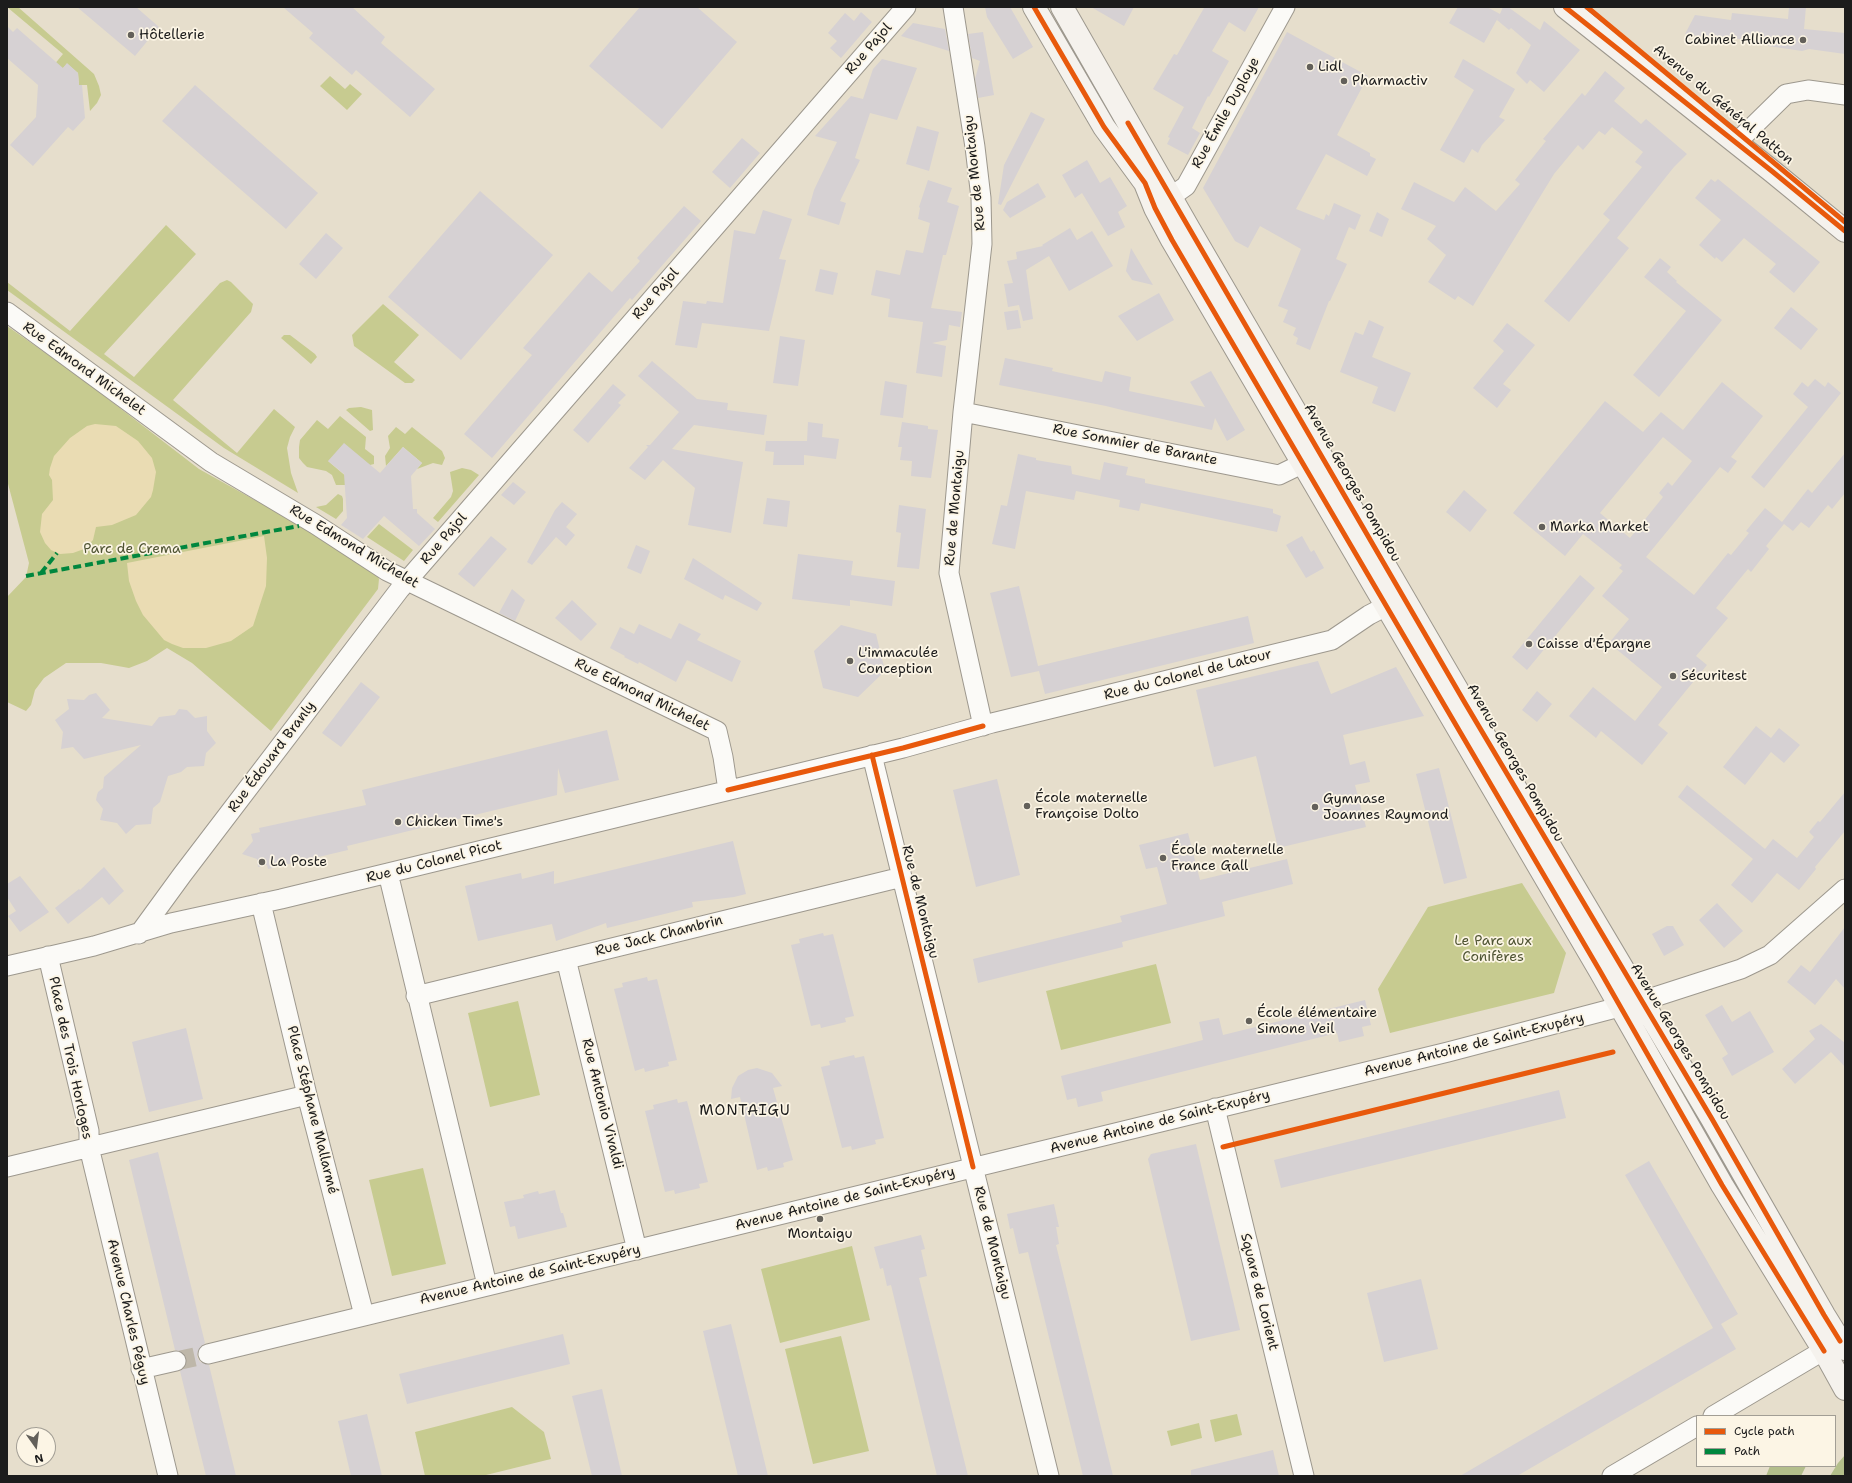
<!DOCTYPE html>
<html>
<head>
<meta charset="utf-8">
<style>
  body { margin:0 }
  #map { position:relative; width:1852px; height:1483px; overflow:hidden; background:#e6decc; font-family:"Shantell Sans",sans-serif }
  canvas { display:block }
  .frame { position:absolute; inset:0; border:8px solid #1c1c1c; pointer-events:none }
  .legend { position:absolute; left:1696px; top:1415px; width:140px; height:52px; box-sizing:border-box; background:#fcf5e5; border:1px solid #a29e95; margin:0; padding:5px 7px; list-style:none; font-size:12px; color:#1c1c1c }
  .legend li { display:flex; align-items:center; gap:8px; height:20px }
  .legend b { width:20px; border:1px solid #a29e95 }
  .north { position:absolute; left:16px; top:1427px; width:40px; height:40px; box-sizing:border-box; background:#fcf5e5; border:1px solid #a29e95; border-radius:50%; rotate:166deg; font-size:11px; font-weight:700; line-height:16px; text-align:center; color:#1c1c1c }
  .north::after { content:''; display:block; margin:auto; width:14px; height:18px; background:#63605a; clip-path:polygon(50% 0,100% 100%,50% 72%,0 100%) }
</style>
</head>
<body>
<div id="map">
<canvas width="1852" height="1483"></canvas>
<div class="frame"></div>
<ul class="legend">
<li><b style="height:5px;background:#e8590c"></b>Cycle path</li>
<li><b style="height:5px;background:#00873e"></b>Path</li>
</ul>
<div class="north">N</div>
</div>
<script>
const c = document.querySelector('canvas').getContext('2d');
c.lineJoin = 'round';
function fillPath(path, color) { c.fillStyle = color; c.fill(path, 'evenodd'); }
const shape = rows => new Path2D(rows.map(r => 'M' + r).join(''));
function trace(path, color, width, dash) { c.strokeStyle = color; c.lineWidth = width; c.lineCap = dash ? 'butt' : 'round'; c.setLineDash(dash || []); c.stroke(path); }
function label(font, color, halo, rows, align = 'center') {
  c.font = font + ' "Shantell Sans",sans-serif'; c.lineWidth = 3.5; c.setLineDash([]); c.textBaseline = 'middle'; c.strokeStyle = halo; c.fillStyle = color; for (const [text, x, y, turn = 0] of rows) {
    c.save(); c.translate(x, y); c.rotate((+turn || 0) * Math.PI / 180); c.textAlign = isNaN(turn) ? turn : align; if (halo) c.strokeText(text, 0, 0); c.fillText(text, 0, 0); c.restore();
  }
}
fillPath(shape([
  [7,7,18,7,94,74,99,86,101,95,97,103,90,111,87,85,79,85,78,73,67,64,60,71,53,66,63,54],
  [330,76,345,89,350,84,362,94,347,110,320,86],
  [166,225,196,254,104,354,134,377,220,283,227,280,231,282,253,304,251,312,173,400,237,453,274,409,295,427,290,437,287,448,291,473,298,493,224,448,7,290,7,282,70,331],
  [383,304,419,335,394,362,415,380,412,383,405,383,354,346,352,335],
  [7,326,77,375,199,469,287,518,375,572,379,579,378,589,271,731,192,663,167,648,147,661,129,668,101,663,66,663,44,678,35,690,31,705,26,711,7,702,7,597,26,577,29,563,7,480],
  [284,335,290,335,315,354,317,357,311,364,281,338],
  [361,407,372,410,373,430,370,431,346,410,349,408],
  [340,416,366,437,365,449,374,456,374,464,370,465,328,461,348,478,348,485,336,485,332,475,326,471,307,467,303,463,299,458,299,447,300,440,317,420,328,429],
  [396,427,405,434,412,427,442,451,445,458,442,465,433,463,417,469,422,463,403,447,386,466,385,456,390,448,388,436],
  [462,468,471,470,479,475,438,522,433,518,451,497,453,491,450,472],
  [338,494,342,496,343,499,343,511,336,519,316,507,326,505],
  [379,524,413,550,404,561,367,537],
  [1522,883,1566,953,1554,993,1390,1033,1378,989,1428,907],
  [1156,964,1171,1023,1061,1050,1046,991],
  [518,1001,540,1095,490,1107,468,1013],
  [423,1168,446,1264,392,1276,369,1180],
  [852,1246,870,1320,780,1343,761,1269],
  [841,1336,869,1451,813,1464,785,1349],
  [512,1407,544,1432,551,1459,482,1476,425,1476,415,1432],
  [1237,1414,1242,1435,1215,1442,1210,1420],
  [1199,1423,1202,1438,1171,1446,1167,1431]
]), '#c7cb90');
fillPath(shape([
  [1845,1455,1845,1476,1830,1476,1838,1463],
  [1770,1466,1806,1466,1801,1476,1766,1476]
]), '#b3be8b');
fillPath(shape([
  [95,424,116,426,138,441,152,458,156,472,153,490,151,497,136,515,112,525,96,527,93,540,84,549,73,553,60,554,51,550,45,543,40,532,42,514,53,500,52,480,49,475,50,468,54,456,70,438,87,426],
  [264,536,267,558,266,586,253,626,231,641,206,648,183,648,172,644,164,640,143,615,136,601,129,581,127,563]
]), '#eadcb3');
fillPath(shape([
  [77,7,136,7,159,27,135,56],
  [283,7,352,7,385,37,381,43,435,89,410,117,356,70,352,75,309,38,313,33],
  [640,7,697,7,737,42,662,129,589,66],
  [985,7,1010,7,1033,47,1013,59,987,17],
  [1091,7,1134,7,1124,26],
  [1202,7,1259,7,1245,32,1229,22,1212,51,1229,61,1209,97,1208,96,1192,128,1200,133,1188,155,1167,144,1170,138,1168,137,1184,107,1153,89,1174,54,1177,55,1204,8],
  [1458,7,1487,7,1500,14,1503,7,1508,7,1540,30,1544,21,1580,50,1544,92,1530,80,1527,84,1516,73,1531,45,1511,28,1509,30,1497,20,1499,16,1484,43,1449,23],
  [1789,7,1806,7,1804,29,1845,33,1845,54,1809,49,1802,51,1768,46,1768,43,1710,35,1710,38,1685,34,1695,15,1731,20,1732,13,1788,19],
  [861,12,872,22,841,58,830,48,837,41,828,33,845,13,854,21],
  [913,23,945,29,949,51,901,36],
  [7,26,13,32,17,28,63,68,67,63,78,73,79,85,82,85,85,118,73,131,68,127,33,166,10,145,36,117,38,85,7,58],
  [983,32,994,95,978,98,975,79,980,61,972,58,968,34],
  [1287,32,1368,76,1337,135,1370,153,1370,156,1376,159,1367,176,1326,154,1296,209,1324,220,1326,214,1329,216,1334,203,1361,215,1355,230,1349,227,1336,259,1347,264,1330,301,1329,301,1310,350,1296,344,1298,338,1293,335,1296,328,1283,322,1288,310,1278,306,1301,249,1260,226,1248,248,1235,241,1203,188],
  [882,59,917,68,897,120,870,113,855,158,860,160,840,201,846,203,839,225,807,215,814,190,837,142,815,136,851,96,863,99,873,69],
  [1463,59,1515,89,1499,117,1505,120,1482,145,1478,153,1472,149,1464,163,1440,150,1474,90,1454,77],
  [1605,71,1625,88,1614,101,1641,124,1646,119,1687,154,1674,167,1617,238,1629,248,1569,322,1544,301,1610,220,1603,214,1642,167,1635,162,1643,152,1612,127,1605,135,1599,131,1583,150,1578,145,1554,174,1473,306,1458,296,1455,300,1428,282,1446,255,1427,239,1436,226,1401,209,1414,182,1454,202,1465,187,1496,211,1520,184,1515,180,1546,141,1543,139,1582,93,1585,96],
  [195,85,318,193,286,229,162,121],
  [1031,112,1045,119,1001,205,998,204,1004,165],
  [917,126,939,132,929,171,906,164],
  [742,138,760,153,730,188,712,172],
  [1087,160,1100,183,1110,177,1127,206,1118,212,1125,227,1108,236,1082,193,1075,198,1062,175],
  [1711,179,1715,182,1718,179,1820,262,1794,293,1769,272,1776,264,1744,238,1722,262,1716,257,1715,259,1699,245,1721,220,1695,198],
  [928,180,952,188,947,202,959,206,946,255,943,255,931,308,962,312,960,327,949,325,947,340,932,343,946,346,942,377,916,373,923,322,888,317,890,299,871,295,876,270,900,275,906,250,923,253,930,223,918,219,920,208,919,207],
  [1038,183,1046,197,1010,218,1003,210,1007,202],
  [480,191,553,255,461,360,388,297],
  [684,206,701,221,632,300,630,298,492,458,464,434,532,355,523,348,589,272,612,292,640,261,637,258],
  [763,210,792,219,779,259,786,260,769,331,702,323,697,348,675,345,683,301,706,304,707,301,723,303,734,230,755,234],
  [1377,212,1389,219,1382,237,1369,231],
  [1070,228,1077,240,1092,231,1113,266,1069,291,1049,256,1026,270,1033,319,1023,321,1019,305,1008,307,1004,284,1013,283,1007,261,1017,259,1016,252,1043,246,1042,245],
  [326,233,343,248,316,279,299,264],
  [1131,248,1153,285,1132,280,1126,271],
  [1660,258,1671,267,1667,272,1677,281,1676,282,1722,320,1659,397,1633,375,1686,311,1644,277],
  [820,269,838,273,833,295,815,291],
  [1159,293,1174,320,1137,341,1118,316],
  [1791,307,1818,329,1801,350,1774,328],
  [1018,310,1021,328,1007,330,1004,312],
  [1369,320,1384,327,1372,357,1411,373,1395,412,1372,403,1378,387,1340,372,1355,332,1363,335],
  [1507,323,1535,345,1503,384,1511,390,1497,408,1473,388,1504,351,1493,341],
  [780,336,805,340,798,386,773,383],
  [1005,358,1053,368,1052,371,1102,382,1105,371,1131,377,1129,391,1205,407,1190,382,1211,371,1245,430,1227,441,1215,418,1212,430,1126,411,1106,406,999,385],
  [652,361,697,399,728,403,727,410,767,415,764,435,694,425,672,449,743,462,731,533,688,525,695,488,663,460,645,480,629,468,648,447,646,445,650,445,679,412,638,376],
  [1815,379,1825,387,1828,382,1841,393,1764,488,1751,477,1808,407,1793,394,1802,382,1808,387],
  [885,381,907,385,903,418,880,415],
  [1722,382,1763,416,1731,457,1737,461,1728,473,1720,467,1646,557,1694,595,1728,553,1731,555,1749,533,1746,531,1765,508,1782,522,1808,489,1812,493,1845,453,1845,493,1832,509,1828,505,1809,528,1801,522,1793,531,1784,524,1766,546,1769,549,1751,572,1748,569,1716,608,1728,618,1696,656,1707,665,1658,725,1668,733,1642,765,1601,731,1596,738,1569,716,1593,687,1635,721,1662,687,1609,643,1629,619,1602,596,1623,571,1619,568,1622,565,1583,534,1565,556,1513,513,1605,401,1643,432,1661,412,1683,430],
  [1663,437,1692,461,1672,486,1668,482,1659,493,1663,497,1630,538,1600,513],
  [613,384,626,395,618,403,621,405,588,443,573,430],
  [808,422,823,424,822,437,839,439,836,459,804,455,804,465,773,465,774,452,765,451,766,441,807,441],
  [902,422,928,426,928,429,938,430,931,478,911,476,912,461,900,460,902,447,898,447],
  [344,443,380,473,403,447,422,463,411,476,413,509,417,509,417,513,435,529,419,546,384,516,363,539,341,525,347,518,344,474,328,461],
  [1018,454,1036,458,1036,460,1071,466,1072,474,1100,480,1104,462,1118,465,1128,467,1126,475,1145,479,1145,483,1273,509,1273,513,1281,516,1277,532,1141,503,1139,511,1119,507,1120,500,1076,491,1074,500,1026,491,1015,549,992,544,1001,505,1007,506],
  [513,482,526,492,514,505,501,495],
  [1464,490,1487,510,1470,532,1446,512],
  [767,498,790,501,787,527,763,524],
  [562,502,577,514,566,527,575,535,566,546,556,537,532,565,527,562,555,510],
  [899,505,926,509,919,569,897,567,901,533,896,532],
  [491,536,507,549,474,587,458,574],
  [1302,536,1311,552,1314,550,1324,568,1306,578,1286,545],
  [636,545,650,551,641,574,627,568],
  [798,554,853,561,851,575,895,581,892,606,850,600,850,606,792,599],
  [693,558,762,603,757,611,725,595,723,600,684,579],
  [1580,575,1595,588,1527,670,1512,657],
  [1019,586,1038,666,1248,616,1254,643,1045,694,1039,671,1011,677,990,593],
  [512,589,525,600,515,621,499,613],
  [572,600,597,624,581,641,555,618],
  [679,623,701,634,697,640,741,661,732,682,687,660,676,682,639,662,638,664,624,657,625,656,610,648,620,627,634,634,639,624,671,639],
  [841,625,876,634,885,671,858,697,823,688,814,651],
  [1318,661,1331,694,1396,667,1424,716,1343,735,1350,765,1365,761,1370,782,1355,785,1366,827,1278,848,1256,756,1214,767,1196,690],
  [361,682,380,697,341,747,322,733],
  [1537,691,1552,704,1537,722,1522,710],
  [96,693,110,710,102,718,152,726,159,717,175,715,179,709,187,710,195,718,207,716,207,731,216,743,206,753,204,766,187,767,181,772,168,776,160,802,153,808,151,824,136,825,126,834,117,823,100,820,103,809,96,800,97,795,98,792,103,788,104,777,141,745,84,759,73,747,61,749,63,732,55,720,69,709,67,699,84,700,89,695],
  [1756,726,1771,738,1779,728,1800,745,1784,763,1771,752,1745,785,1723,767],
  [607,730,619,780,565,793,558,768,557,795,347,846,348,850,268,869,267,865,258,867,257,859,242,854,253,841,251,834,260,832,259,828,366,805,362,790],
  [1439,768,1467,878,1444,884,1416,774],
  [997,779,1020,875,976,887,953,790],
  [1687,785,1765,849,1773,839,1797,858,1814,837,1809,832,1818,821,1820,822,1845,792,1845,831,1815,867,1816,869,1799,890,1777,873,1752,903,1731,885,1753,859,1678,797],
  [1188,833,1200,880,1287,859,1293,884,1222,902,1225,916,1122,942,1123,947,978,983,973,959,1122,922,1120,916,1167,904,1157,867,1146,869,1139,845],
  [733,841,746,894,734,897,692,902,693,907,607,928,606,923,556,941,552,924,478,941,465,886,521,873,522,879,554,871,554,884],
  [104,867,124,891,109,905,102,897,68,924,55,908,79,889,80,890],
  [20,876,49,912,20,932,8,916,16,911,7,897,7,884],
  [1717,903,1743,931,1724,948,1699,920],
  [1667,926,1673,926,1684,945,1664,956,1652,934],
  [1845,927,1845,989,1836,979,1815,1005,1787,982,1801,965,1810,972],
  [823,933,824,936,833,934,854,1016,845,1018,846,1022,821,1028,820,1024,811,1026,791,945,800,943,799,939],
  [647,977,648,981,657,979,677,1060,668,1062,669,1066,645,1072,644,1068,635,1071,614,989,623,987,622,983],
  [1365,1000,1371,1025,1362,1027,1364,1036,1339,1042,1337,1033,1101,1092,1103,1101,1078,1107,1076,1098,1067,1100,1061,1076,1203,1040,1199,1022,1219,1018,1223,1035],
  [1722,1005,1732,1022,1750,1011,1774,1052,1732,1076,1722,1058,1728,1054,1705,1015],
  [1821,1024,1845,1043,1845,1067,1831,1052,1795,1084,1782,1069,1815,1039,1809,1031],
  [186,1028,203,1099,149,1112,132,1042],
  [854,1055,855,1058,864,1056,884,1138,875,1140,876,1144,852,1150,851,1146,842,1148,821,1067,830,1065,829,1061],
  [757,1068,772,1073,782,1086,773,1088,793,1160,783,1163,784,1167,768,1171,767,1167,757,1170,740,1097,731,1099,732,1088,738,1076,748,1070],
  [1559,1090,1566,1118,1281,1188,1274,1160],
  [677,1099,678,1103,687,1101,708,1182,699,1184,700,1188,675,1194,674,1190,665,1192,645,1111,654,1109,653,1105],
  [1196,1144,1240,1330,1191,1341,1148,1159,1151,1154],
  [158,1152,205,1343,198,1351,197,1357,200,1362,209,1365,236,1476,206,1476,180,1371,186,1365,187,1358,184,1353,175,1350,129,1160],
  [1649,1161,1738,1314,1721,1324,1736,1349,1517,1476,1460,1476,1713,1328,1625,1175],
  [555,1190,561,1213,563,1213,567,1227,518,1239,515,1226,510,1227,504,1202,524,1198,523,1195,538,1191,539,1194],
  [1054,1204,1059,1227,1056,1227,1059,1244,1056,1245,1113,1476,1083,1476,1028,1252,1019,1254,1013,1228,1010,1229,1007,1214],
  [921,1235,925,1249,921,1250,927,1276,919,1278,968,1476,937,1476,891,1285,887,1286,883,1268,880,1269,874,1247],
  [1421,1279,1438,1349,1384,1362,1367,1293],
  [731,1324,768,1476,738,1476,703,1331],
  [563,1334,570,1364,407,1404,399,1374],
  [602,1389,622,1476,592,1476,572,1396],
  [367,1414,382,1476,351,1476,338,1421],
  [1273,1450,1279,1476,1191,1476,1191,1470]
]), '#d6d1d3');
trace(shape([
  [176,1361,208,1354]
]), '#beb7a9', 19, [19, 10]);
const street = shape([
  [953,7,975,147,981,198,982,244,963,412,949,573,983,726],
  [1736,143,1786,94,1808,90,1845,95],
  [1158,206,1186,186,1285,7],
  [7,312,211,462,315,524,387,571,717,731,723,757,728,790],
  [963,412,1279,475,1316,457],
  [872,755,1049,1476],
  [388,873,487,1285],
  [261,903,307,1095,364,1315],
  [139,934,182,875,400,589,906,7],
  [48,956,89,1131,89,1147,168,1476],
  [566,959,637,1250],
  [7,966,94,946,171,923,281,899,903,748,992,723,1332,640,1369,615,1398,600],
  [416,996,902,877],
  [1215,1108,1304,1476],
  [7,1167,307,1095],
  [208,1354,1448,1052,1642,1001,1741,969,1770,955,1845,889],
  [141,1369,176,1361],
  [1713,1416,1836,1343],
  [1612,1476,1697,1426]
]);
const secondary = shape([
  [1034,7,1104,127,1145,183,1155,208,1172,240,1600,971,1722,1185,1824,1351,1845,1389],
  [1062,7,1189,229,1465,703,1712,1119,1824,1315,1845,1349],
  [1565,7,1773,172,1845,231]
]);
trace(street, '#9d988e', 21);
trace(secondary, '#9d988e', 24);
trace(street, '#fbfaf7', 19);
trace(secondary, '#f5f2ed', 22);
trace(shape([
  [41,573,57,553],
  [26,576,299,526]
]), '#00873e', 4, [8, 4]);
trace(shape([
  [1034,7,1104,127,1145,183,1155,208,1172,240,1600,971,1722,1185,1824,1351],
  [1565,7,1773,172,1845,231],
  [1587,7,1845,222],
  [1128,123,1465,703,1712,1119,1824,1315,1840,1341],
  [872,755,973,1167],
  [728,790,903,748,983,726],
  [1223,1147,1613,1052]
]), '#e8590c', 5);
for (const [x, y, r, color] of [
  [131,35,4,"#63605a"],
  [1803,40,4,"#63605a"],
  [1310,67,4,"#63605a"],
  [1344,81,4,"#63605a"],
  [1542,527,4,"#63605a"],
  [1529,644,4,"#63605a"],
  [850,661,4,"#63605a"],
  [1673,676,4,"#63605a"],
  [1027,806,4,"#63605a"],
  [1315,807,4,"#63605a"],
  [398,822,4,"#63605a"],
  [1163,858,4,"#63605a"],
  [262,862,4,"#63605a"],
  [1249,1021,4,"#63605a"],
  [820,1219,4,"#63605a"]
]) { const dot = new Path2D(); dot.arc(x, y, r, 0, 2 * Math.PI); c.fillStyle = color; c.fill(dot); trace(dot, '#fcf5e5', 1.5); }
label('14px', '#1c1c1c', '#fcf5e5', [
  ["Hôtellerie",139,35],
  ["Cabinet Alliance",1795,40,"right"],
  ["Lidl",1318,67],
  ["Pharmactiv",1352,81],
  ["Marka Market",1550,527],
  ["Caisse d'Épargne",1537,644],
  ["L'immaculée",858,653],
  ["Conception",858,669],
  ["Sécuritest",1681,676],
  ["École maternelle",1035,798],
  ["Françoise Dolto",1035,814],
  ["Gymnase",1323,799],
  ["Joannes Raymond",1323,815],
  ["Chicken Time's",406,822],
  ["École maternelle",1171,850],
  ["France Gall",1171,866],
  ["La Poste",270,862],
  ["École élémentaire",1257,1013],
  ["Simone Veil",1257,1029],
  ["Montaigu",820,1234,"center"]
], 'left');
label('14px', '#1c1c1c', '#fcf5e5', [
  ["Rue Pajol",869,49,-49],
  ["Avenue du Général Patton",1723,105,40],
  ["Rue Émile Duploye",1226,113,-61],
  ["Rue de Montaigu",975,173,-96],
  ["Rue Pajol",656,294,-49],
  ["Rue Edmond Michelet",84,369,36],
  ["Rue Sommier de Barante",1135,445,11],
  ["Avenue Georges Pompidou",1352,483,60],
  ["Rue de Montaigu",955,508,-85],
  ["Rue Pajol",444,539,-49],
  ["Rue Edmond Michelet",354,547,31],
  ["Rue du Colonel de Latour",1188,675,-14],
  ["Rue Edmond Michelet",642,695,26],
  ["Rue Édouard Branly",272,757,-53],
  ["Avenue Georges Pompidou",1515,763,60],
  ["Rue du Colonel Picot",434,862,-14],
  ["Rue de Montaigu",920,902,76],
  ["Rue Jack Chambrin",659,936,-14],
  ["Avenue Georges Pompidou",1680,1042,59],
  ["Avenue Antoine de Saint-Exupéry",1474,1045,-14],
  ["Place des Trois Horloges",70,1058,78],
  ["Rue Antonio Vivaldi",602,1104,76],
  ["Place Stéphane Mallarmé",312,1110,76],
  ["Avenue Antoine de Saint-Exupéry",1160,1122,-14],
  ["Avenue Antoine de Saint-Exupéry",845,1199,-14],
  ["Rue de Montaigu",992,1243,76],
  ["Avenue Antoine de Saint-Exupéry",530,1275,-13],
  ["Square de Lorient",1259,1292,76],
  ["Avenue Charles Péguy",128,1312,77]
]);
label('14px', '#4f5433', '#fcf5e5', [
  ["Parc de Crema",132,549],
  ["Le Parc aux",1493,941],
  ["Conifères",1493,957]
]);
c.letterSpacing = '1px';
label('15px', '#1c1c1c', '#fcf5e5', [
  ["MONTAIGU",745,1111]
]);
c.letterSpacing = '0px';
</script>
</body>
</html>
